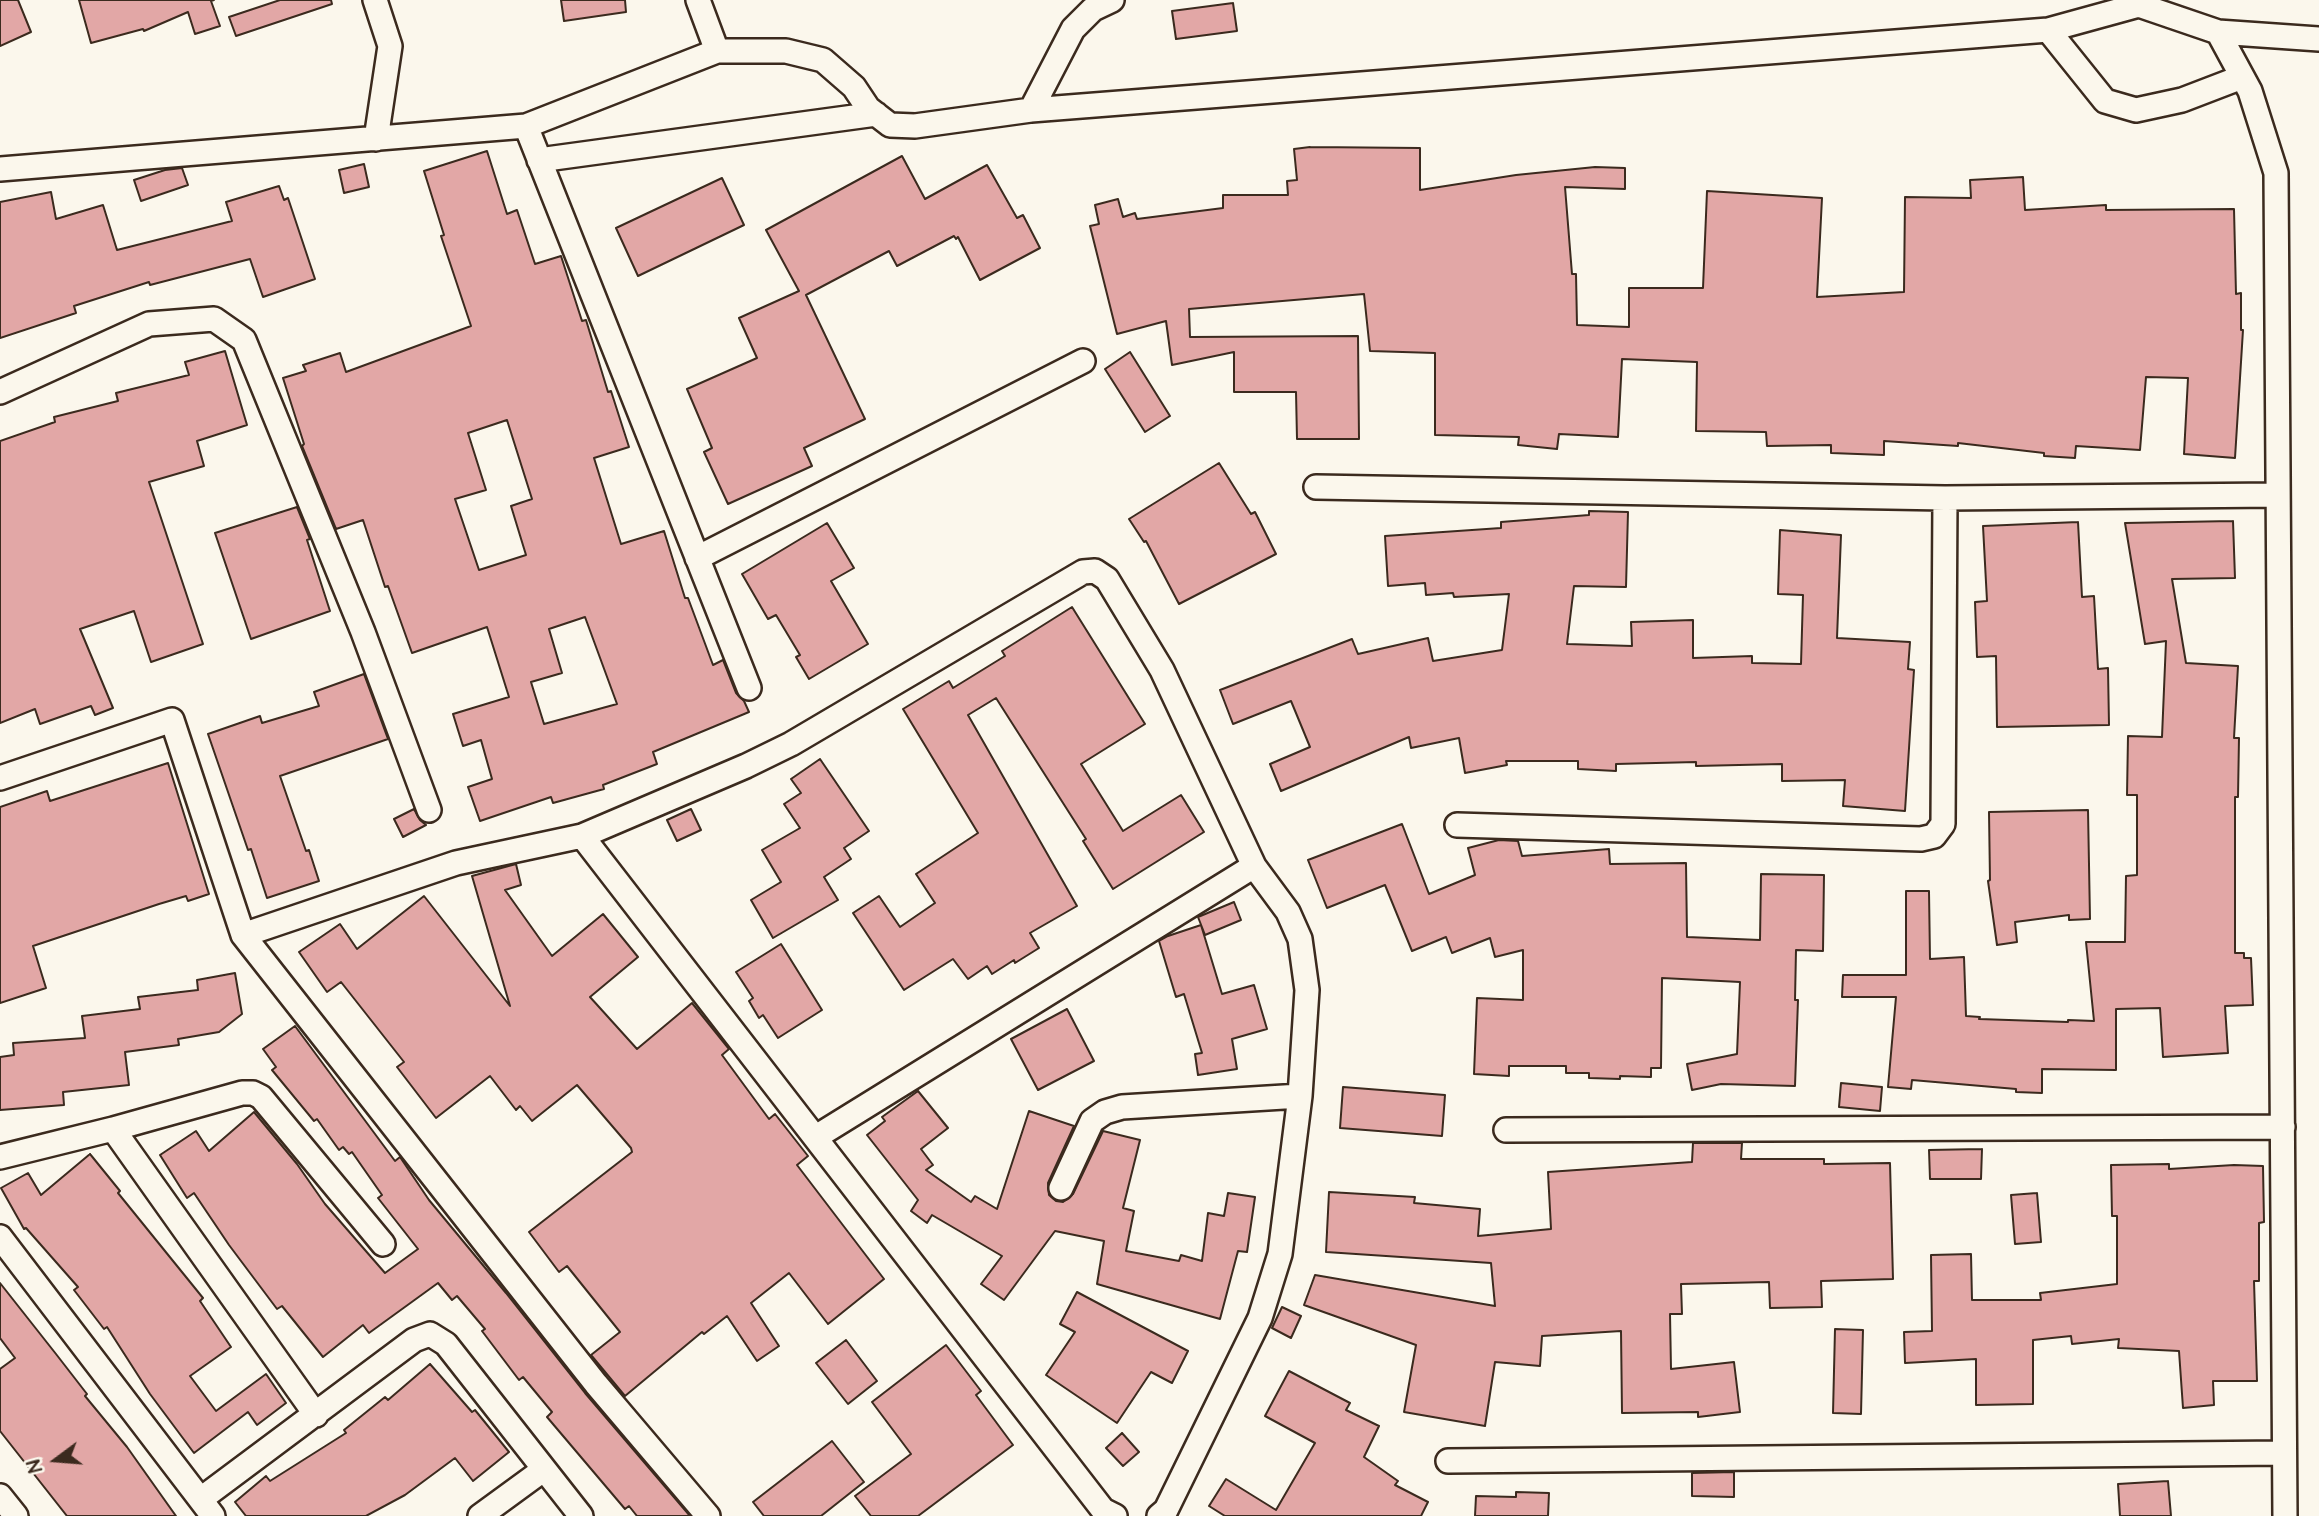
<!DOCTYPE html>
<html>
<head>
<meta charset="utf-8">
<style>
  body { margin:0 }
  #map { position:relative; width:2319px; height:1516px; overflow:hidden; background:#fbf7ec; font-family:"Architects Daughter",sans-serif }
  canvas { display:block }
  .north { position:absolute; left:21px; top:1425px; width:70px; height:70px; -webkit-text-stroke:5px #fbf7ec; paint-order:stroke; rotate:254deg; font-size:19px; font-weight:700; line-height:28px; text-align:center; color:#3b2a1e }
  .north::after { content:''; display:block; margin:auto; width:24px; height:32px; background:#3b2a1e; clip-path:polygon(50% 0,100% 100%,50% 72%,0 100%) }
</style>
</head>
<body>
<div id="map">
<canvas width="2319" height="1516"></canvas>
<div class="north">N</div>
</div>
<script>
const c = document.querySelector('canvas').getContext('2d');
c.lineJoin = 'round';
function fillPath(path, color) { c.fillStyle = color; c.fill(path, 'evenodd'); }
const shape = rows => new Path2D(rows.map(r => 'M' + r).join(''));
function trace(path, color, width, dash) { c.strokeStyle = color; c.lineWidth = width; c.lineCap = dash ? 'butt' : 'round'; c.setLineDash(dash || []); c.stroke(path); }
const building = shape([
  [0,0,18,0,31,32,0,46,0,0],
  [79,0,214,0,211,1,220,26,195,34,188,12,144,31,143,29,91,43,79,0],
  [280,0,331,0,332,4,236,36,229,17,280,0],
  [561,0,625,0,626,12,564,21,561,0],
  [1233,3,1237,31,1176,39,1172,11,1233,3],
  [1310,147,1420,148,1420,190,1516,175,1595,167,1625,168,1625,189,1565,187,1572,274,1576,274,1577,325,1629,327,1629,288,1703,288,1707,191,1822,198,1817,297,1904,292,1905,197,1971,198,1970,180,2023,177,2025,210,2106,205,2106,210,2234,209,2236,294,2241,293,2241,330,2243,330,2235,458,2184,454,2188,378,2146,377,2140,450,2076,446,2075,458,2044,456,2044,453,1958,443,1958,446,1884,441,1884,455,1831,453,1831,445,1767,446,1766,432,1696,431,1697,362,1622,359,1618,437,1559,434,1557,449,1518,445,1519,437,1435,435,1435,353,1370,351,1364,294,1189,309,1190,337,1358,336,1359,439,1297,439,1296,392,1234,392,1234,352,1172,365,1166,321,1117,334,1090,226,1099,224,1095,205,1118,199,1123,217,1135,213,1137,219,1223,208,1223,195,1288,195,1287,181,1297,180,1294,149,1310,147],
  [487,151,507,214,517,210,535,264,561,256,582,321,586,320,608,392,611,391,629,447,594,458,621,544,664,531,685,598,688,598,713,665,723,660,736,693,744,701,749,712,653,752,657,764,603,785,604,789,553,803,551,797,480,821,468,787,492,779,481,740,463,746,453,714,509,697,487,627,412,653,388,586,385,587,363,520,336,529,302,446,304,444,283,378,306,371,303,365,340,353,346,372,471,326,441,236,444,235,424,171,487,151],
  [507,420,532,499,511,506,526,555,479,570,455,499,486,490,468,433,507,420],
  [585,617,617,704,544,724,531,682,562,673,549,629,585,617],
  [902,156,925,199,987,165,1017,218,1023,215,1040,248,980,280,958,237,956,239,954,236,897,266,889,251,806,295,865,419,804,448,812,466,728,504,704,452,712,448,687,389,757,358,739,318,799,291,766,230,902,156],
  [364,164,369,187,344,193,339,170,364,164],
  [182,168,188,185,141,201,134,180,165,170,182,168],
  [722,178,744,225,638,276,616,228,722,178],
  [279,186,284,200,288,198,315,279,263,297,250,259,150,285,149,282,74,306,76,313,0,338,0,202,51,192,56,219,103,205,117,250,232,221,226,202,279,186],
  [225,351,247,425,197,441,204,466,149,482,203,644,151,662,134,611,80,629,113,708,95,715,91,706,40,724,35,709,0,723,0,441,55,422,54,417,118,401,116,393,189,375,185,362,225,351],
  [1130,352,1170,416,1145,432,1105,369,1130,352],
  [1219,463,1251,514,1255,512,1276,554,1179,604,1146,541,1144,542,1129,519,1219,463],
  [297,507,310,539,307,540,330,611,251,639,215,533,297,507],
  [1589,511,1628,512,1626,587,1574,586,1567,644,1632,646,1631,622,1693,620,1693,658,1752,656,1752,663,1801,664,1803,595,1778,594,1780,530,1841,535,1837,638,1910,642,1908,669,1914,670,1905,811,1843,806,1845,780,1782,781,1782,764,1696,766,1696,762,1616,764,1616,771,1578,769,1578,761,1506,761,1507,765,1465,773,1459,738,1411,748,1409,737,1281,791,1270,764,1310,747,1291,701,1233,724,1220,690,1352,639,1358,654,1428,638,1433,661,1502,650,1509,594,1454,597,1453,593,1426,595,1425,583,1388,586,1385,536,1501,528,1501,522,1589,515,1589,511],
  [2233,521,2235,578,2172,579,2186,663,2238,666,2234,738,2239,738,2238,797,2235,797,2235,953,2244,953,2244,958,2251,958,2253,1005,2225,1006,2228,1053,2163,1057,2160,1008,2116,1009,2116,1070,2042,1069,2042,1093,2016,1092,2016,1089,1912,1080,1911,1089,1888,1087,1896,997,1842,997,1843,975,1906,975,1906,891,1929,891,1930,959,1964,957,1966,1016,1980,1017,1979,1019,2068,1022,2068,1020,2094,1021,2086,942,2125,942,2126,876,2137,875,2137,795,2127,795,2128,736,2162,737,2166,641,2145,644,2125,523,2233,521],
  [2078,522,2082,597,2094,596,2098,669,2108,668,2109,725,1997,727,1996,656,1977,657,1975,602,1987,601,1983,526,2078,522],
  [827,523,854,568,831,581,868,644,809,679,796,657,800,655,776,615,768,619,742,574,827,523],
  [1072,607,1145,724,1081,764,1123,831,1181,795,1204,832,1113,889,1083,841,1086,839,996,698,968,715,1077,906,1030,933,1039,948,1015,963,1014,960,992,974,987,966,968,979,953,959,904,990,853,913,879,896,900,927,935,903,916,874,978,833,903,709,949,681,953,688,1005,656,1002,651,1072,607],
  [364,674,388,739,280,776,306,851,309,850,319,881,267,898,251,849,248,850,208,734,260,716,262,723,319,706,314,692,364,674],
  [820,759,869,831,844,848,851,859,824,877,838,900,773,938,751,900,781,882,762,850,800,828,784,804,801,793,791,779,820,759],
  [168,763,209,894,188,901,186,896,159,904,33,946,46,988,0,1003,0,807,47,791,50,801,168,763],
  [414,809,420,820,426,825,403,837,394,819,414,809],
  [691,809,701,830,677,841,667,820,691,809],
  [2088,810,2090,919,2069,920,2069,915,2015,922,2017,942,1997,945,1988,881,1990,880,1989,812,2088,810],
  [1402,824,1429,894,1475,875,1468,848,1499,840,1518,841,1522,856,1609,849,1610,864,1686,863,1687,937,1760,940,1761,874,1824,875,1823,951,1796,950,1795,1000,1798,1000,1795,1086,1721,1084,1692,1090,1687,1064,1737,1054,1740,982,1662,978,1661,1068,1651,1068,1651,1077,1620,1076,1620,1079,1589,1078,1589,1073,1566,1073,1566,1066,1509,1066,1509,1076,1474,1074,1477,998,1523,1000,1523,950,1495,957,1490,938,1452,953,1446,937,1412,951,1385,885,1327,908,1308,860,1402,824],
  [516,864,521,885,505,890,552,956,603,914,638,957,590,997,637,1049,692,1003,729,1049,722,1055,769,1119,775,1114,808,1156,797,1165,884,1279,828,1324,789,1273,751,1303,779,1346,757,1361,727,1316,704,1334,702,1332,625,1396,591,1355,620,1332,567,1266,559,1272,529,1232,632,1152,631,1148,577,1085,532,1121,520,1106,516,1110,490,1076,436,1118,397,1067,404,1062,341,982,327,992,299,952,340,924,357,949,424,896,510,1006,472,876,516,864],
  [1234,902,1241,920,1205,935,1198,917,1234,902],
  [1201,925,1222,994,1254,985,1267,1029,1232,1039,1237,1069,1198,1075,1195,1054,1202,1053,1184,994,1176,997,1159,941,1168,936,1201,925],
  [781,944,822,1010,778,1038,763,1015,759,1018,749,1001,753,998,736,972,781,944],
  [235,973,242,1014,219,1032,178,1039,179,1045,125,1052,129,1085,63,1092,64,1105,0,1110,0,1057,14,1055,13,1043,85,1038,82,1016,140,1009,138,997,198,990,197,980,235,973],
  [1067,1009,1094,1061,1038,1090,1011,1039,1067,1009],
  [295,1026,395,1161,400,1157,429,1200,506,1293,585,1393,690,1516,637,1516,629,1506,625,1509,547,1417,552,1412,523,1377,519,1380,482,1331,485,1329,457,1296,452,1300,438,1283,369,1333,363,1325,323,1357,282,1306,277,1309,229,1245,194,1193,187,1198,160,1155,196,1131,209,1151,254,1112,297,1164,325,1204,385,1273,418,1249,378,1198,382,1195,352,1152,349,1154,343,1147,339,1150,317,1119,314,1121,272,1070,276,1067,263,1049,295,1026],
  [1841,1083,1882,1087,1880,1111,1839,1107,1841,1083],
  [1343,1087,1445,1095,1442,1136,1340,1128,1343,1087],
  [918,1091,948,1128,921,1149,933,1165,926,1170,971,1202,975,1196,997,1209,1029,1111,1074,1126,1048,1183,1049,1195,1056,1201,1063,1202,1073,1194,1103,1131,1140,1140,1123,1208,1134,1211,1126,1251,1179,1261,1181,1255,1202,1261,1208,1213,1224,1216,1228,1193,1255,1197,1247,1252,1238,1251,1220,1319,1097,1284,1104,1241,1055,1231,1004,1300,981,1284,1002,1256,932,1215,927,1223,911,1211,918,1200,867,1135,885,1121,882,1117,918,1091],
  [1693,1143,1742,1143,1741,1159,1824,1159,1824,1164,1890,1163,1893,1279,1821,1281,1822,1307,1770,1308,1769,1282,1681,1284,1682,1314,1670,1314,1671,1369,1734,1362,1740,1412,1698,1417,1698,1412,1622,1413,1621,1331,1542,1336,1540,1366,1495,1362,1485,1426,1404,1412,1416,1345,1304,1305,1315,1275,1495,1306,1491,1263,1326,1252,1329,1192,1415,1197,1414,1203,1480,1209,1478,1236,1551,1229,1548,1172,1692,1162,1693,1143],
  [1982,1149,1981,1179,1930,1179,1929,1150,1982,1149],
  [90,1154,120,1191,118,1193,203,1298,200,1301,231,1347,190,1376,216,1411,266,1374,286,1403,257,1425,248,1412,194,1453,150,1394,107,1327,104,1329,74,1290,78,1287,26,1228,24,1229,1,1188,28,1173,41,1195,90,1154],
  [2169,1164,2169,1169,2234,1165,2263,1166,2264,1222,2259,1223,2259,1281,2254,1281,2257,1381,2213,1381,2214,1405,2183,1408,2179,1351,2118,1348,2119,1339,2072,1344,2071,1336,2033,1340,2033,1404,1976,1405,1976,1359,1905,1363,1904,1332,1932,1331,1931,1255,1971,1254,1972,1300,2041,1300,2040,1293,2117,1284,2117,1216,2112,1216,2111,1165,2169,1164],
  [2037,1193,2041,1242,2015,1244,2011,1195,2037,1193],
  [0,1283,56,1354,87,1394,85,1396,127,1447,176,1516,67,1516,0,1431,0,1369,15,1358,0,1338,0,1283],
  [1077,1292,1188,1351,1172,1383,1151,1372,1117,1423,1046,1375,1075,1332,1060,1324,1077,1292],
  [1282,1307,1301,1316,1291,1338,1272,1328,1282,1307],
  [1835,1329,1863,1330,1861,1414,1833,1413,1835,1329],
  [846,1340,877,1381,848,1404,816,1363,846,1340],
  [946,1345,981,1391,976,1395,1013,1445,918,1516,871,1516,855,1496,911,1454,872,1402,946,1345],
  [430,1364,472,1412,475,1410,509,1452,473,1481,455,1458,405,1495,366,1516,246,1516,235,1502,266,1476,270,1481,346,1433,344,1430,385,1397,388,1400,430,1364],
  [1289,1371,1350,1403,1346,1410,1379,1426,1364,1457,1398,1481,1395,1485,1428,1502,1421,1516,1225,1516,1209,1506,1226,1479,1276,1510,1315,1443,1265,1416,1289,1371],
  [1122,1433,1139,1452,1123,1466,1106,1448,1122,1433],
  [832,1441,864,1482,821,1516,764,1516,753,1502,832,1441],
  [1734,1472,1734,1497,1692,1496,1692,1473,1734,1472],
  [2168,1481,2171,1516,2120,1516,2118,1484,2168,1481],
  [1516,1492,1549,1493,1548,1516,1475,1516,1476,1496,1516,1497,1516,1492]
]);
fillPath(building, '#e2a7a6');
trace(building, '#3b2a1e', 2);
const street = shape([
  [375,0,390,46,376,139],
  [698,0,717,51],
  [2048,30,2105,101,2136,110,2182,100,2242,77],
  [2218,32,2250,91,2276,173,2285,1516],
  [1031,110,1073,29,1093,9,1112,0],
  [526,126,749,688],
  [539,160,876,114],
  [0,169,526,126,717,51,786,51,823,60,854,87,868,108,890,125,915,126,1031,110,2048,30,2139,5,2218,32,2319,39],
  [0,392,149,324,214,319,244,340,363,632,429,810],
  [1316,487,1945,498,2277,495],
  [697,558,1083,361],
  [0,778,172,720,243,935],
  [1457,825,1921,839,1934,836,1943,824,1945,498],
  [582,836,746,766,791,744,1083,572,1095,571,1107,579,1162,670,1254,866,1288,912,1300,939,1307,990,1300,1096,1280,1254,1260,1318,1166,1510,1159,1516],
  [113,1129,316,1415],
  [1506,1130,2283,1127],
  [816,1137,1254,866],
  [0,1157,113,1129,242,1093,253,1093,261,1097,383,1244],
  [1061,1188,1092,1121,1105,1112,1122,1107,1300,1096],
  [0,1237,213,1516],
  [1448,1461,2283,1453],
  [0,1496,16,1516],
  [201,1499,414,1340,430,1334,446,1344,581,1516],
  [480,1516,543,1470],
  [708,1516,596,1384,243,935,456,863,582,836,1103,1510,1115,1516]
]);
trace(street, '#3b2a1e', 28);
trace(street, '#fbf7ec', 23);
</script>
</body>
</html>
